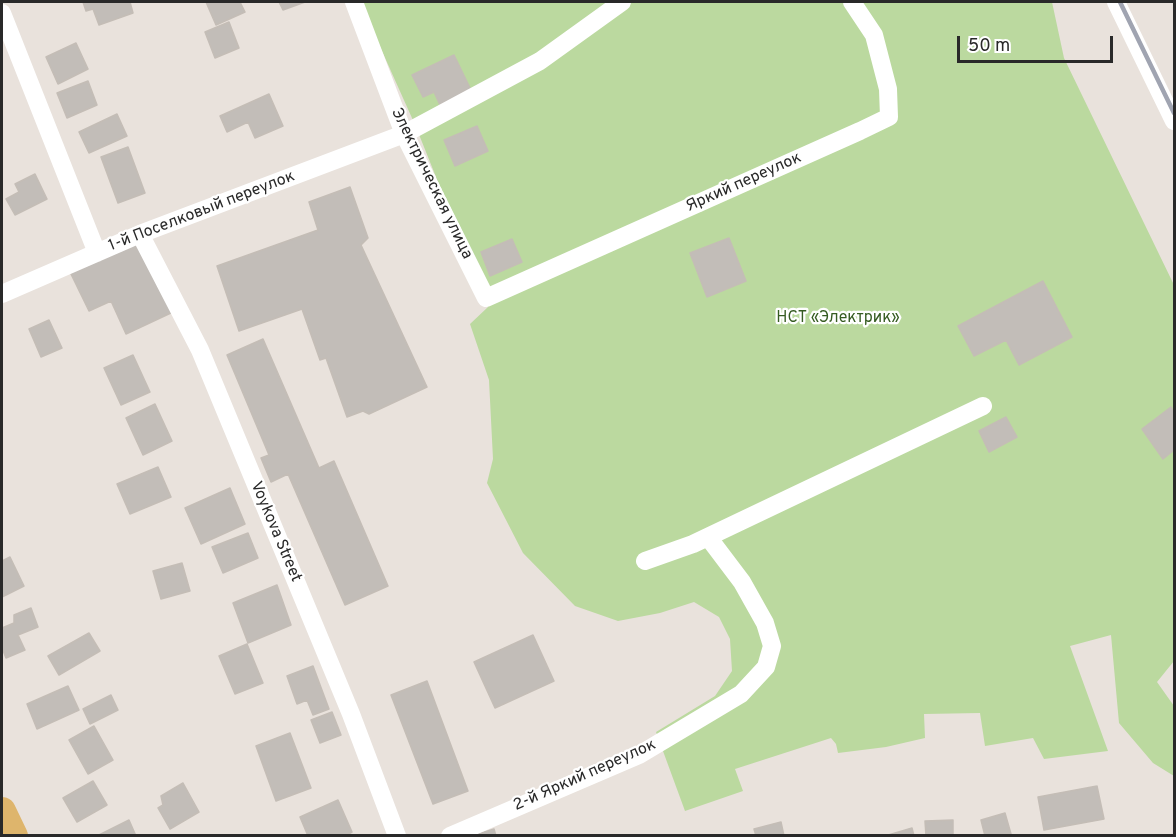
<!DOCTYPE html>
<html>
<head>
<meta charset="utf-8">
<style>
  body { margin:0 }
  #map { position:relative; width:1176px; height:837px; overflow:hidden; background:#e9e2dc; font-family:Overpass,sans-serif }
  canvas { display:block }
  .frame { position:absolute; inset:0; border:3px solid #292929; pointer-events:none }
  .scale { position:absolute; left:957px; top:36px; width:156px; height:27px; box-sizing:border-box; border:3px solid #292929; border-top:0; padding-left:8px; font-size:18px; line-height:21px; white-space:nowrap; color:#292929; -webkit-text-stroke:4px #fff; paint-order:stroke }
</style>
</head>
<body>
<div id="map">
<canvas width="1176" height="837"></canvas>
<div class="frame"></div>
<div class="scale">50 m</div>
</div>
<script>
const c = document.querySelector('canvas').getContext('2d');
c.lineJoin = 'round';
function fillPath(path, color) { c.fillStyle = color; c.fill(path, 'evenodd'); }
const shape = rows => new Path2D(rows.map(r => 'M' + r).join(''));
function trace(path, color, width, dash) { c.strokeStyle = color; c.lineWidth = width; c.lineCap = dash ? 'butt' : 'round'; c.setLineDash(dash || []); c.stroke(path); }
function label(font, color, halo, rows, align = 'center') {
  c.font = font + ' Overpass,sans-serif'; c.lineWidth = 4.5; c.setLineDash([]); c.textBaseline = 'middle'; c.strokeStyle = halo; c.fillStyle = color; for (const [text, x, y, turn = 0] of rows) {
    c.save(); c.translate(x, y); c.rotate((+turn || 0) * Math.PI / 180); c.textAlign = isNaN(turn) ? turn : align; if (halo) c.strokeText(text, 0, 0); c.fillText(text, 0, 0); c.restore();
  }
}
fillPath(shape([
  [360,2,1052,2,1064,58,1174,285,1174,661,1157,682,1174,706,1174,776,1153,763,1119,723,1111,635,1070,646,1108,751,1044,759,1033,738,985,746,980,713,924,714,925,738,886,747,838,753,836,744,831,738,735,769,743,791,685,811,656,732,715,696,732,671,730,639,719,617,694,602,660,613,618,621,575,606,523,553,487,483,493,459,489,380,470,324,488,307,416,127]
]), '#bbd99f');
const building = shape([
  [83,2,130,2,133,13,99,25,93,9,86,11,83,2],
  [206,2,240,2,245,12,216,25,206,2],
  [279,2,305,2,283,10,279,2],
  [229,22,239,48,215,58,205,32,229,22],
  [76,43,88,69,58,84,46,57,76,43],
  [454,55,471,90,440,105,434,92,423,97,412,75,454,55],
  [88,81,97,105,67,118,57,93,88,81],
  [269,94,283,126,255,138,248,122,227,132,220,116,269,94],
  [117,114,127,136,89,153,79,132,117,114],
  [477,126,488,151,455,166,444,140,477,126],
  [128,147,145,193,118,203,101,157,128,147],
  [35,174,47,199,15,215,6,199,19,192,15,184,35,174],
  [350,187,368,238,361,245,427,387,369,414,363,411,347,417,326,358,320,360,302,309,239,331,217,266,318,230,309,202,350,187],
  [729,238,746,281,707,297,690,253,729,238],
  [139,239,173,312,126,334,111,301,89,311,70,272,139,239],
  [512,239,522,262,490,276,481,252,512,239],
  [1043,281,1072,337,1019,365,1006,340,974,356,958,326,1043,281],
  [49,320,62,348,41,357,29,329,49,320],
  [263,339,319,468,334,461,388,586,345,605,288,474,271,482,261,458,269,455,227,355,263,339],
  [133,355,150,392,121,405,104,368,133,355],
  [155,404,172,441,143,455,126,418,155,404],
  [1171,407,1174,413,1174,450,1163,459,1142,429,1171,407],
  [1006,417,1017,437,989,452,979,431,1006,417],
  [158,467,171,497,130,514,117,484,158,467],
  [230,488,245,524,201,544,185,508,230,488],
  [248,533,258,558,223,573,212,547,248,533],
  [10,557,24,586,2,597,2,561,10,557],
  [182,563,190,591,161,599,153,571,182,563],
  [277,585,291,625,248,643,233,603,277,585],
  [31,608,38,627,18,635,25,650,6,658,2,648,2,628,14,623,14,615,31,608],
  [89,633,100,651,59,675,48,656,89,633],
  [533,635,554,681,495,708,474,662,533,635],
  [247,644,263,683,235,694,219,656,247,644],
  [313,666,329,709,313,715,307,700,297,704,287,676,313,666],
  [427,681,468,791,433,804,391,695,427,681],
  [68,686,79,710,37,729,27,704,68,686],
  [111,695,118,710,90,724,83,709,111,695],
  [332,712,341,735,320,743,311,720,332,712],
  [94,726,113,760,88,774,69,740,94,726],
  [290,733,311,788,276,801,256,746,290,733],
  [93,781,107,805,77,822,63,798,93,781],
  [183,783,199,812,170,829,158,808,163,805,161,796,183,783],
  [1097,786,1104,819,1044,830,1038,797,1097,786],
  [338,800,352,832,345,836,308,836,300,817,338,800],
  [1005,813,1011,834,985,836,981,820,1005,813],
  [129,820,136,836,97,836,129,820],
  [953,820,953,836,926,836,925,821,953,820],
  [781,822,784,836,756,836,754,829,781,822],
  [912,828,914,836,885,836,912,828],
  [494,829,496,836,472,836,494,829]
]);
fillPath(building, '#c2bdb8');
trace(building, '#c4bdb6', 1.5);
trace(shape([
  [354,2,404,134,486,298,860,131,889,117,888,89,874,35,852,2],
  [1116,2,1174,121],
  [2,13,97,253],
  [140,234,200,350,351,714,397,836],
  [2,294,140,234,404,134,540,61,622,2],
  [645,561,693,544,983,406],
  [450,836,639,755,741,694,766,667,772,646,765,623,742,582,708,537]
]), '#fff', 18);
trace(shape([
  [2,811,14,836]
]), '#deb56c', 28);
trace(shape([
  [1120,2,1174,113]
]), '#a0a4b1', 4.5);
label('16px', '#292929', '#fff', [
  ["Яркий переулок",744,183,-24],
  ["Электрическая улица",431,184,64],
  ["1-й Поселковый переулок",202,212,-21],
  ["Voykova Street",275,532,67],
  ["2-й Яркий переулок",585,776,-24]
]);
label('16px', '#365c22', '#fff', [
  ["НСТ «Электрик»",838,319]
]);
</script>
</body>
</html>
